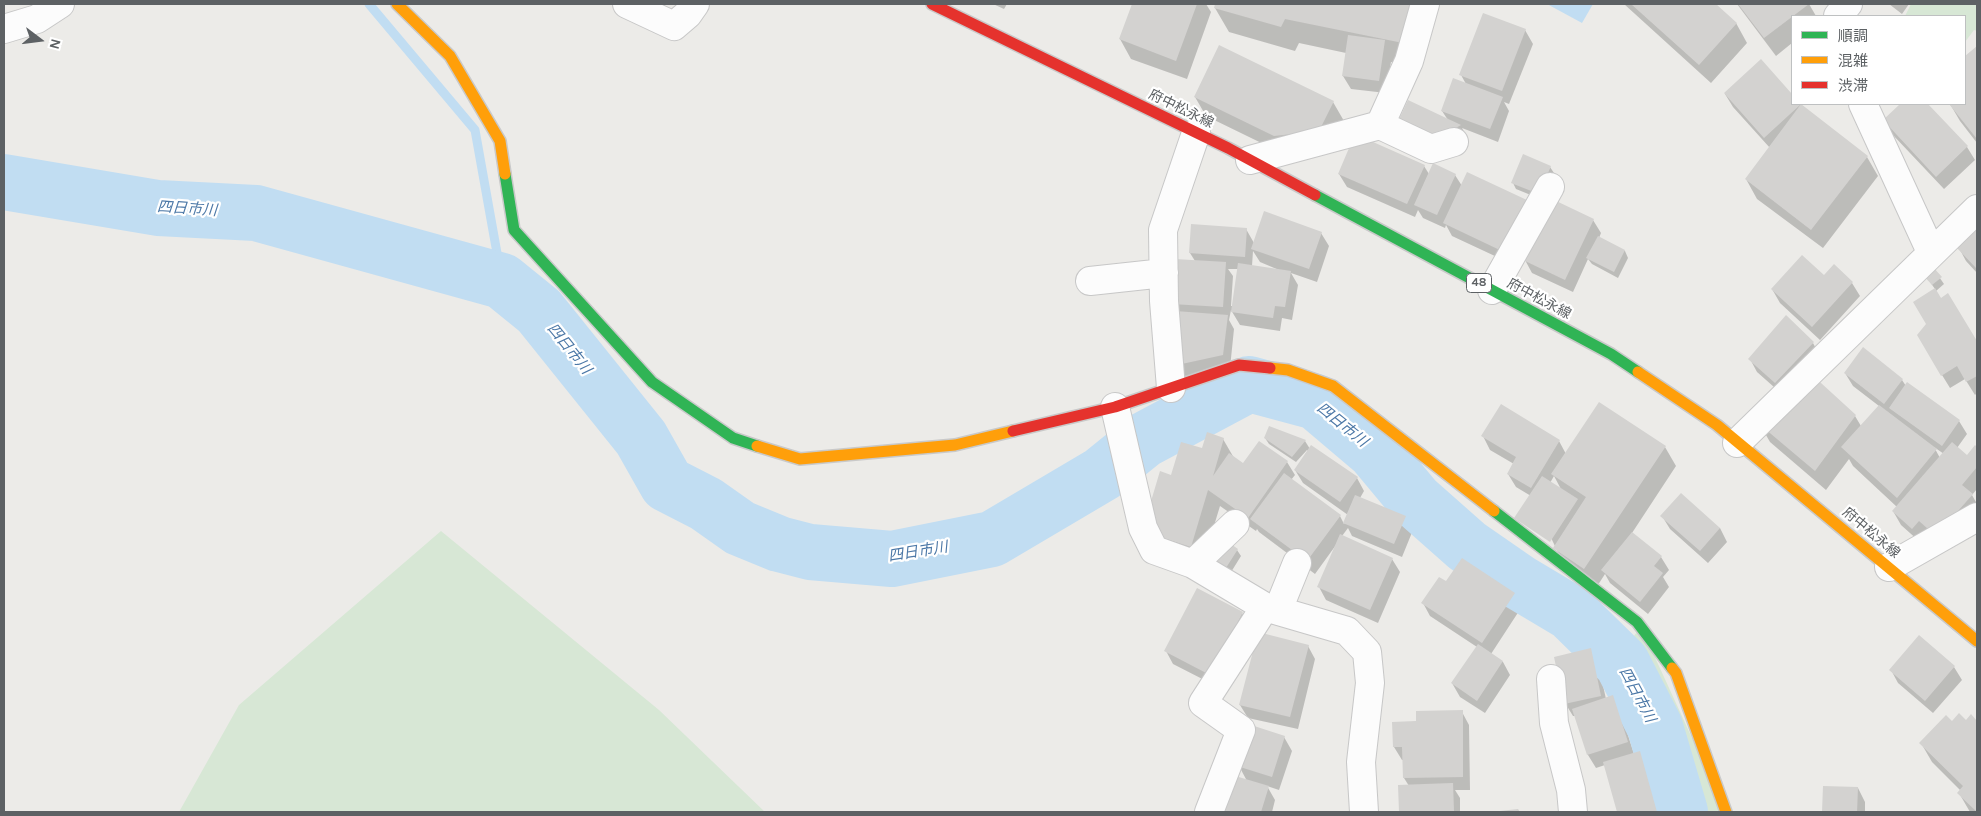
<!DOCTYPE html>
<html>
<head>
<meta charset="utf-8">
<style>
  body { margin:0 }
  #map { position:relative; width:1981px; height:816px; overflow:hidden; background:#ecebe8; font-family:Karla,"Noto Sans JP",sans-serif }
  canvas { display:block }
  .frame { position:absolute; inset:0; border:5px solid #5d6164; pointer-events:none }
  .legend { position:absolute; left:1791px; top:15px; width:175px; height:90px; box-sizing:border-box; background:#fff; border:1px solid #bec0c1; margin:0; padding:6px 9px; list-style:none; font-size:15px; color:#5d6164 }
  .legend li { display:flex; align-items:center; gap:10px; height:25px }
  .legend b { width:25px; border:1px solid #bec0c1 }
  .north { position:absolute; left:15px; top:15px; width:50px; height:50px; -webkit-text-stroke:4px #fff; paint-order:stroke; rotate:105deg; font-size:14px; font-weight:700; line-height:20px; text-align:center; color:#5d6164 }
  .north::after { content:''; display:block; margin:auto; width:18px; height:22px; background:#5d6164; clip-path:polygon(50% 0,100% 100%,50% 72%,0 100%) }
</style>
</head>
<body>
<div id="map">
<canvas width="1981" height="816"></canvas>
<div class="frame"></div>
<ul class="legend">
<li><b style="height:6px;background:#30b455"></b>順調</li>
<li><b style="height:6px;background:#ff9f0a"></b>混雑</li>
<li><b style="height:6px;background:#e5322d"></b>渋滞</li>
</ul>
<div class="north">N</div>
</div>
<script>
const c = document.querySelector('canvas').getContext('2d');
c.lineJoin = 'round';
function fillPath(path, color) { c.fillStyle = color; c.fill(path, 'evenodd'); }
const shape = rows => new Path2D(rows.map(r => 'M' + r).join(''));
function trace(path, color, width, dash) { c.strokeStyle = color; c.lineWidth = width; c.lineCap = dash ? 'butt' : 'round'; c.setLineDash(dash || []); c.stroke(path); }
function label(font, color, halo, rows, align = 'center') {
  c.font = font + ' Karla,"Noto Sans JP",sans-serif'; c.lineWidth = 4.5; c.setLineDash([]); c.textBaseline = 'middle'; c.strokeStyle = halo; c.fillStyle = color; for (const [text, x, y, turn = 0] of rows) {
    c.save(); c.translate(x, y); c.rotate((+turn || 0) * Math.PI / 180); c.textAlign = isNaN(turn) ? turn : align; if (halo) c.strokeText(text, 0, 0); c.fillText(text, 0, 0); c.restore();
  }
}
fillPath(shape([
  [1911,4,1977,4,1977,31,1974,30,1965,42,1965,16,1905,16],
  [441,531,659,710,765,812,179,812,239,705],
  [1641,627,1726,812,1660,812,1642,732,1606,671]
]), '#d7e7d5');
fillPath(shape([
  [1547,4,1593,4,1582,23]
]), '#c1ddf2');
fillPath(shape([
  [993,4,1007,4,1004,9],
  [1133,4,1206,4,1211,12,1187,79,1131,59,1120,39],
  [1216,4,1435,4,1421,68,1391,62,1386,93,1351,89,1343,76,1346,53,1299,43,1295,51,1229,32,1215,8],
  [1624,4,1714,4,1736,23,1747,43,1711,83],
  [1737,4,1809,4,1816,16,1792,16,1792,43,1776,56],
  [1889,4,1909,4,1902,14],
  [1525,30,1533,44,1509,104,1504,102,1509,111,1498,142,1462,128,1468,139,1439,155,1448,120,1442,111,1466,84,1461,75],
  [1977,48,1977,143,1960,121,1950,104,1965,104,1965,58],
  [1761,61,1792,95,1792,104,1800,104,1867,157,1878,176,1823,248,1757,199,1746,179,1770,148,1733,107,1725,94],
  [1195,97,1333,102,1344,121,1286,155,1206,116],
  [1902,104,1927,104,1967,147,1975,160,1944,189,1892,134,1885,120],
  [1424,166,1429,174,1455,175,1512,264,1452,236,1446,225,1445,228,1423,218,1418,210,1415,217,1347,187,1339,174],
  [1550,167,1554,173,1543,200,1516,189,1513,183],
  [1593,220,1601,233,1599,238,1625,251,1628,258,1618,278,1592,264,1588,259,1573,292,1532,273,1525,260],
  [1192,226,1246,229,1254,243,1321,233,1329,246,1317,282,1291,273,1298,285,1292,320,1282,318,1280,331,1240,325,1231,310,1229,320,1234,329,1230,368,1186,377,1178,364,1174,303,1195,261,1190,253],
  [1253,251,1260,262,1279,270,1252,266],
  [1228,269,1239,269,1233,306,1231,306,1233,276],
  [1977,231,1977,273,1966,261,1959,248],
  [1834,266,1852,283,1860,296,1820,340,1780,303,1772,289,1824,277],
  [1933,268,1944,284,1936,291,1941,299,1948,295,1977,343,1977,393,1975,395,1965,379,1950,388,1926,349,1927,324,1935,289,1925,275],
  [1813,343,1820,356,1783,395,1757,372,1750,359],
  [1845,373,1902,380,1906,386,1907,384,1959,421,1967,434,1957,448,1967,457,1975,447,1977,449,1977,489,1972,495,1977,504,1920,542,1901,525,1893,511,1897,507,1853,466,1849,459,1826,490,1770,442,1759,423,1855,416,1861,426,1879,406,1853,386],
  [1934,447,1944,454,1940,458],
  [1270,428,1305,441,1310,449,1357,478,1364,491,1360,498,1405,517,1413,530,1402,557,1352,536,1348,528,1342,536,1392,559,1400,572,1378,623,1326,600,1319,587,1336,545,1315,574,1259,532,1257,529,1256,531,1220,506,1202,565,1159,537,1172,476,1203,450,1223,439,1234,458,1243,465,1287,462,1295,475,1291,480,1340,516,1344,524,1348,515,1303,483,1295,470,1308,451,1307,450,1296,462,1269,444,1265,438],
  [1483,436,1559,441,1566,454,1665,447,1676,466,1632,533,1661,557,1669,570,1663,577,1669,587,1648,614,1610,583,1605,574,1596,588,1565,567,1531,496,1516,487,1508,474,1514,464,1490,450],
  [1554,476,1562,491,1550,483],
  [1662,516,1720,528,1727,542,1708,563,1670,529],
  [1237,550,1241,556,1228,577,1218,571],
  [1446,583,1514,594,1521,608,1491,654,1503,662,1510,675,1485,713,1460,697,1452,683,1477,647,1430,616,1423,603],
  [1242,613,1250,626,1218,687,1173,664,1166,651],
  [1308,646,1315,659,1298,729,1248,718,1240,705],
  [1590,650,1598,663,1606,699,1613,697,1620,710,1634,754,1640,753,1647,766,1660,812,1618,812,1605,765,1596,768,1588,755,1576,716,1573,716,1565,703],
  [1954,667,1962,680,1933,713,1898,683,1891,670],
  [1462,712,1469,725,1470,790,1455,790,1460,798,1460,812,1400,812,1399,786,1409,786,1404,778,1404,760,1402,760,1394,747],
  [1971,716,1977,723,1977,812,1970,812,1959,793,1961,791,1932,762,1921,743,1966,722],
  [1284,737,1292,751,1279,790,1267,786,1275,800,1272,812,1223,812,1247,781,1239,766],
  [1825,787,1858,788,1865,802,1865,812,1823,812]
]), '#0003');
trace(shape([
  [369,4,475,130,502,281]
]), '#c1ddf2', 9);
trace(shape([
  [4,182,158,208,256,213,502,281,539,311,641,438,667,484,706,504,740,528,779,544,810,552,892,559,992,539,1102,474,1144,440,1249,384,1316,402,1375,452,1415,500,1467,546,1519,582,1571,613,1622,663,1655,727,1680,812]
]), '#c1ddf2', 56);
fillPath(shape([
  [1132,4,1197,4,1176,61,1119,39],
  [1215,4,1416,4,1408,44,1285,19,1281,27,1214,8],
  [1631,4,1716,4,1737,23,1699,65],
  [1738,4,1809,4,1764,38],
  [1483,13,1526,29,1502,91,1459,75],
  [1348,35,1385,40,1379,81,1342,76],
  [1219,45,1334,101,1319,131,1274,136,1194,97],
  [1977,46,1977,139,1949,104,1965,104,1965,56],
  [1761,59,1792,94,1792,104,1801,104,1764,138,1724,93],
  [1453,78,1503,97,1490,129,1441,111],
  [1408,100,1461,125,1431,142,1396,126],
  [1801,104,1868,156,1811,230,1745,179],
  [1900,104,1928,104,1968,146,1936,177,1883,120],
  [1355,134,1425,165,1407,204,1338,174],
  [1523,154,1551,166,1539,194,1511,183],
  [1433,163,1456,174,1437,215,1414,205],
  [1467,172,1529,201,1504,252,1443,223],
  [1552,199,1594,219,1565,280,1523,260],
  [1264,211,1322,232,1309,269,1251,249],
  [1191,224,1247,228,1245,257,1189,253],
  [1977,229,1977,267,1976,268,1957,248],
  [1598,236,1625,250,1614,272,1586,258],
  [1802,255,1824,275,1834,264,1853,282,1812,327,1771,289],
  [1175,259,1226,262,1223,307,1172,304],
  [1238,263,1291,271,1285,307,1275,306,1273,318,1231,312],
  [1933,267,1942,277,1932,285,1923,275],
  [1935,288,1941,298,1948,293,1977,341,1977,376,1966,382,1957,366,1941,376,1917,335,1926,324,1913,302],
  [1175,311,1228,315,1223,355,1177,365],
  [1786,315,1814,342,1775,383,1748,359],
  [1863,347,1903,379,1884,404,1844,373],
  [1809,372,1856,415,1815,471,1758,423],
  [1907,382,1960,420,1942,446,1889,408],
  [1599,402,1666,446,1584,569,1553,548,1586,497,1551,474],
  [1501,404,1560,440,1531,488,1507,474,1516,457,1481,436],
  [1879,405,1937,449,1897,498,1841,447],
  [1269,426,1306,440,1292,457,1264,438],
  [1207,432,1224,438,1213,476,1229,453,1243,463,1259,441,1288,461,1248,518,1208,490,1191,547,1160,537,1146,518,1160,471,1171,475,1181,442,1202,448],
  [1952,442,1967,455,1975,445,1977,447,1977,467,1962,485,1973,494,1936,536,1919,521,1912,529,1892,511],
  [1311,445,1358,477,1340,502,1294,470],
  [1284,473,1341,515,1307,561,1250,519],
  [1542,476,1578,499,1550,542,1514,518],
  [1681,493,1720,528,1700,551,1660,516],
  [1355,495,1406,516,1394,544,1343,523],
  [1632,532,1662,556,1654,566,1663,573,1640,602,1601,570],
  [1340,534,1393,558,1370,610,1317,587],
  [1228,542,1238,549,1224,571,1213,564],
  [1462,558,1515,593,1482,643,1421,603,1439,577,1446,581],
  [1197,588,1243,612,1210,675,1164,651],
  [1258,632,1309,645,1290,717,1239,705],
  [1919,635,1955,666,1925,701,1889,670],
  [1478,644,1503,661,1477,701,1451,683],
  [1591,648,1601,696,1564,704,1554,657],
  [1613,695,1628,742,1587,755,1572,709],
  [1463,710,1463,777,1403,778,1402,747,1393,747,1392,722,1416,721,1416,711],
  [1959,713,1966,720,1971,714,1977,721,1977,812,1957,793,1963,786,1919,743,1946,715,1952,721],
  [1251,725,1285,736,1272,777,1237,766],
  [1640,751,1657,812,1617,812,1603,762],
  [1232,775,1269,786,1261,812,1221,812],
  [1453,783,1454,812,1399,812,1398,785],
  [1823,786,1858,787,1857,812,1822,812],
  [1518,809,1520,812,1500,812,1500,811]
]), '#d3d2d0');
const street = shape([
  [627,4,674,26,688,14,695,4],
  [1838,16,1848,4],
  [4,29,37,19,60,4],
  [1863,104,1931,252],
  [1380,125,1431,149,1454,142],
  [1250,160,1380,125,1409,61,1425,4],
  [1090,281,1164,273],
  [1492,290,1550,187],
  [1171,388,1164,301,1163,230,1196,133],
  [1115,407,1143,528,1154,550,1193,564,1265,607,1347,631,1367,652,1370,683,1361,762,1364,812],
  [1737,443,1977,209],
  [1193,564,1235,524],
  [1889,567,1977,517],
  [1278,610,1297,563],
  [1551,679,1554,723,1571,790,1573,812],
  [1209,812,1241,730,1203,703,1265,607]
]);
const fast = shape([
  [505,174,514,230,652,382,733,438,757,446],
  [1315,195,1611,354,1638,372],
  [1494,511,1637,622,1672,668]
]);
const slow = shape([
  [397,4,450,56,500,141,505,174],
  [1270,368,1288,370,1333,386,1494,511],
  [1638,372,1717,425,1977,641],
  [757,446,800,459,955,445,1013,431],
  [1672,668,1676,673,1726,812]
]);
const jam = shape([
  [932,4,1228,148,1315,195],
  [1013,431,1115,407,1239,365,1270,368]
]);
trace(street, '#c7c7c7', 30);
trace(fast, '#c9c9c9', 14);
trace(slow, '#c9c9c9', 14);
trace(jam, '#c9c9c9', 14);
trace(street, '#fcfcfc', 28);
trace(fast, '#30b455', 11);
trace(slow, '#ff9f0a', 11);
trace(jam, '#e5322d', 11);
for (const [x, y, w] of [
  [1479,283,25]
]) { const box = new Path2D(); box.roundRect(x - w / 2, y - 9.5, w, 19, 4); c.fillStyle = '#fff'; c.fill(box); trace(box, '#5d6164', 1); }
label('bold 12px', '#5d6164', null, [
  ["48",1479,283]
]);
label('14px', '#5d6164', '#fff', [
  ["府中松永線",1181,109,26],
  ["府中松永線",1539,299,28],
  ["府中松永線",1871,533,40]
]);
label('italic 15px', '#4c78a7', '#fff', [
  ["四日市川",187,209,4],
  ["四日市川",569,349,51],
  ["四日市川",1342,425,39],
  ["四日市川",918,552,-9],
  ["四日市川",1637,695,62]
]);
</script>
</body>
</html>
